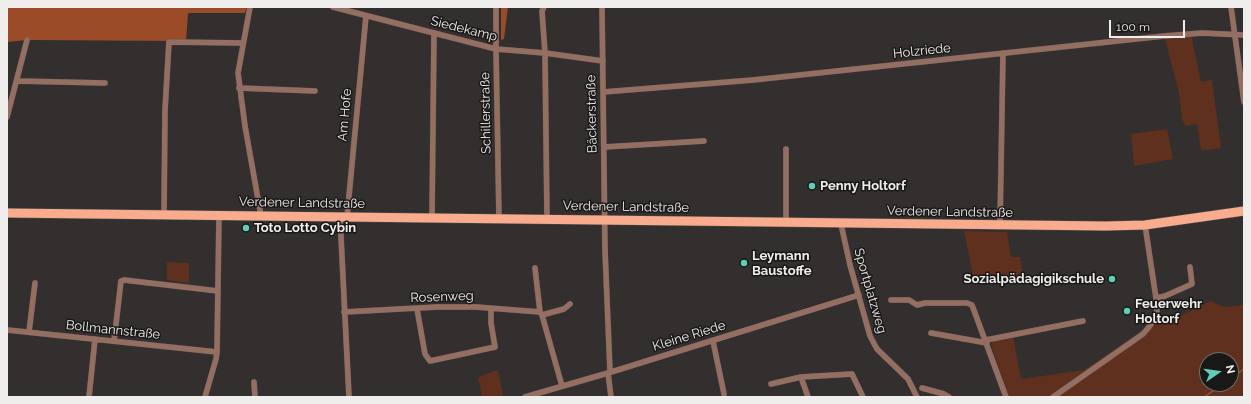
<!DOCTYPE html>
<html>
<head>
<meta charset="utf-8">
<style>
  body { margin:0 }
  #map { position:relative; width:1251px; height:404px; overflow:hidden; background:#332f2e; font-family:Raleway,sans-serif }
  canvas { display:block }
  .frame { position:absolute; inset:0; border:8px solid #f0eeed; pointer-events:none }
  .north { position:absolute; left:1199px; top:352px; width:40px; height:40px; box-sizing:border-box; background:#191817; border:1px solid #6f6e6d; border-radius:50%; rotate:77deg; font-size:11px; font-weight:700; line-height:16px; text-align:center; color:#f0eeed }
  .north::after { content:''; display:block; margin:auto; width:14px; height:18px; background:#5cceba; clip-path:polygon(50% 0,100% 100%,50% 72%,0 100%) }
  .scale { position:absolute; left:1109px; top:20px; width:76px; height:18px; box-sizing:border-box; border:2px solid #f0eeed; border-top:0; padding-left:5px; font-size:12px; line-height:14px; white-space:nowrap; color:#f0eeed; -webkit-text-stroke:3px #191817; paint-order:stroke }
</style>
</head>
<body>
<div id="map">
<canvas width="1251" height="404"></canvas>
<div class="frame"></div>
<div class="north">N</div>
<div class="scale">100 m</div>
</div>
<script>
const c = document.querySelector('canvas').getContext('2d');
c.lineJoin = 'round';
function fillPath(path, color) { c.fillStyle = color; c.fill(path, 'evenodd'); }
const shape = rows => new Path2D(rows.map(r => 'M' + r).join(''));
function trace(path, color, width, dash) { c.strokeStyle = color; c.lineWidth = width; c.lineCap = dash ? 'butt' : 'round'; c.setLineDash(dash || []); c.stroke(path); }
function label(font, color, halo, rows, align = 'center') {
  c.font = font + ' Raleway,sans-serif'; c.lineWidth = 3; c.setLineDash([]); c.textBaseline = 'middle'; c.strokeStyle = halo; c.fillStyle = color; for (const [text, x, y, turn = 0] of rows) {
    c.save(); c.translate(x, y); c.rotate((+turn || 0) * Math.PI / 180); c.textAlign = isNaN(turn) ? turn : align; if (halo) c.strokeText(text, 0, 0); c.fillText(text, 0, 0); c.restore();
  }
}
fillPath(shape([
  [1191,34,1201,82,1212,80,1221,148,1201,151,1197,124,1186,126,1182,120,1179,92,1164,36],
  [1167,129,1173,159,1134,166,1131,134],
  [964,231,1007,232,1011,257,1020,257,1023,277,973,276],
  [167,262,189,263,189,283,167,280],
  [1210,301,1224,307,1244,305,1244,397,1009,397,991,345,992,342,1013,337,1021,379,1084,370,1143,330,1148,322,1165,324],
  [1207,360,1231,360,1231,384,1207,384],
  [498,370,503,396,482,397,478,378,481,376]
]), '#5e301d');
fillPath(shape([
  [7,7,247,7,245,13,188,13,186,41,27,40,7,42],
  [501,7,508,7,504,39,501,40]
]), '#9b4b28');
trace(shape([
  [1231,378,1244,369],
  [1204,397,1223,384]
]), '#a45331', 1.5);
const street = shape([
  [250,7,238,73,245,126,261,216],
  [333,7,496,49,545,53,603,61],
  [496,7,496,49,499,219],
  [544,7,542,11,545,53,547,219],
  [602,7,605,250,610,372],
  [1231,7,1244,102],
  [17,81,105,83],
  [239,88,315,91],
  [603,92,753,80,1164,36,1202,33,1244,35],
  [7,117,27,40],
  [604,147,704,141],
  [786,149,786,223],
  [164,215,165,110,169,42,243,43],
  [340,217,349,397],
  [347,217,366,16],
  [432,218,434,33],
  [841,224,850,265,870,336,877,349,908,379,917,397],
  [1000,225,1003,53],
  [535,268,540,312],
  [1156,298,1165,296,1192,284,1190,267],
  [891,300,909,300,917,305,925,303,967,303,972,305,1006,397],
  [417,309,425,354,430,361,495,347,491,323,491,308],
  [344,312,437,307,476,307,540,312,542,315,562,386],
  [542,315,564,309,570,304],
  [7,330,217,352],
  [29,332,35,283],
  [931,333,987,343],
  [986,340,1083,321],
  [114,341,121,281,124,280,218,291],
  [713,341,724,394],
  [608,373,611,397],
  [801,377,808,397],
  [254,382,255,397],
  [771,384,801,377,852,374,863,397],
  [922,388,944,394,949,397],
  [89,397,95,339],
  [205,397,216,359,217,352,219,215],
  [525,397,608,373,859,295],
  [1053,397,1143,334,1149,327,1154,320,1157,312,1156,298,1145,225]
]);
const primary = shape([
  [7,213,1106,226,1145,225,1244,211]
]);
trace(street, '#514e4d', 6);
trace(primary, '#514e4d', 10);
trace(street, '#946e60', 5.5);
trace(primary, '#f8ab8d', 9);
for (const [x, y, r, color] of [
  [812,186,4,"#5cceba"],
  [246,228,4,"#5cceba"],
  [744,263,4,"#5cceba"],
  [1112,279,4,"#5cceba"],
  [1127,311,4,"#5cceba"]
]) { const dot = new Path2D(); dot.arc(x, y, r, 0, 2 * Math.PI); c.fillStyle = color; c.fill(dot); trace(dot, '#191817', 1.5); }
label('13px', '#f0eeed', '#191817', [
  ["Siedekamp",464,29,14],
  ["Holzriede",922,51,-6],
  ["Schillerstraße",486,113,-91],
  ["Bäckerstraße",592,114,-91],
  ["Am Hofe",345,115,-85],
  ["Verdener Landstraße",302,203,1],
  ["Verdener Landstraße",626,207,1],
  ["Verdener Landstraße",950,212,1],
  ["Sportplatzweg",870,291,74],
  ["Rosenweg",442,297,-2],
  ["Bollmannstraße",113,330,6],
  ["Kleine Riede",689,336,-17]
]);
label('bold 13px', '#f0eeed', '#191817', [
  ["Penny Holtorf",820,186],
  ["Toto Lotto Cybin",254,228],
  ["Leymann",752,256],
  ["Baustoffe",752,271],
  ["Sozialpädagigikschule",1104,279,"right"],
  ["Feuerwehr",1135,304],
  ["Holtorf",1135,319]
], 'left');
</script>
</body>
</html>
